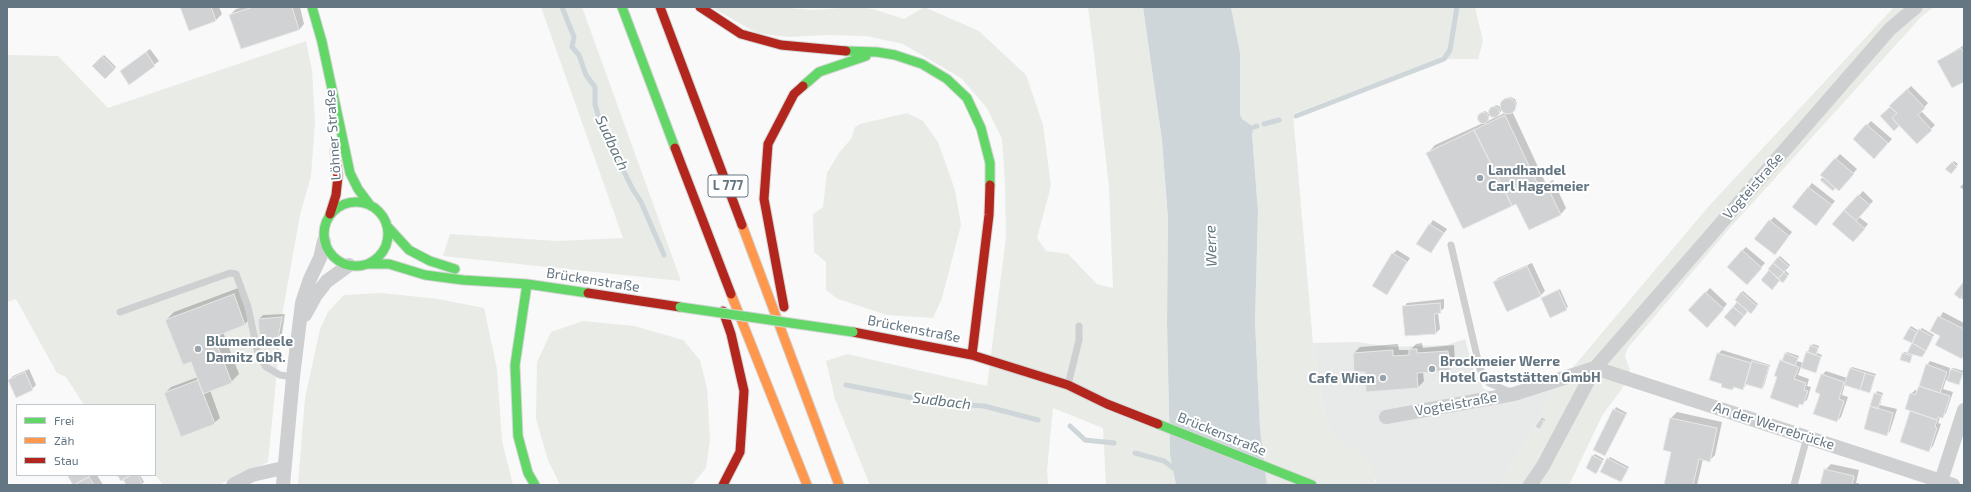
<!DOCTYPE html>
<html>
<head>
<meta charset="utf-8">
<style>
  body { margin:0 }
  #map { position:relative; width:1971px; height:492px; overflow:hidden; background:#f9f9f9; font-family:"Exo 2",sans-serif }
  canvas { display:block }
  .frame { position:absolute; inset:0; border:8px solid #657683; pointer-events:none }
  .legend { position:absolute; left:16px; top:404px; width:140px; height:72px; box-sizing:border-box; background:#fff; border:1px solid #c1c8cd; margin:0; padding:5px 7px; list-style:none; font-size:12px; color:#657683 }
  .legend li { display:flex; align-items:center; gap:8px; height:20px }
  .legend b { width:20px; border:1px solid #c1c8cd }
</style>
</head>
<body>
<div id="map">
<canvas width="1971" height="492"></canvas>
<div class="frame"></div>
<ul class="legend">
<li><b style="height:5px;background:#63d668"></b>Frei</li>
<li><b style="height:5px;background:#ff974d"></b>Zäh</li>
<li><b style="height:5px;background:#b3261e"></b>Stau</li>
</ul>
</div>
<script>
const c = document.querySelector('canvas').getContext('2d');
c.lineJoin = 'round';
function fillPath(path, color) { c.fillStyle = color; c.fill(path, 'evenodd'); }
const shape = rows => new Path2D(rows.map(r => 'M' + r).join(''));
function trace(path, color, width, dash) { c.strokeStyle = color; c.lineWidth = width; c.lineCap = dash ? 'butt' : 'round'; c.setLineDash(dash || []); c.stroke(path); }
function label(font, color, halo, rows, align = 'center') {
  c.font = font + ' "Exo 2",sans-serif'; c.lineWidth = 4; c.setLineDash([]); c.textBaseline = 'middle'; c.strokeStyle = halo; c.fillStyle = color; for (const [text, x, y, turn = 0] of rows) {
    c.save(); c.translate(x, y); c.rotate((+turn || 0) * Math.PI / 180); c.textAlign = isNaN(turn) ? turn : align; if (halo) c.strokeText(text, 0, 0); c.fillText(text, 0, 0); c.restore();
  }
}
fillPath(shape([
  [1465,339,1474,371,1484,389,1509,400,1559,384,1500,485,1373,485,1376,480,1352,450,1338,439,1330,431,1326,422,1313,343,1357,342,1391,347,1447,345]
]), '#e8e9e9');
fillPath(shape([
  [541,7,582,7,681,281,443,256,450,234,557,241,623,238],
  [711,7,775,7,813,10,855,7,873,9,904,19,924,7,979,31,1026,75,1043,125,1051,186,1037,238,1046,251,1068,254,1097,284,1113,288,1109,187,1094,53,1088,7,1143,7,1162,140,1168,219,1167,324,1170,455,1176,485,1106,485,1103,428,1053,408,1047,470,1048,485,870,485,835,399,826,361,847,354,987,386,1006,237,1005,183,1002,139,987,108,961,78,903,44,866,36,828,35,787,37,757,33],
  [1231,7,1475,7,1483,41,1478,59,1439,59,1293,114,1313,343,1326,422,1330,431,1338,439,1370,461,1376,475,1373,485,1267,485,1260,429,1255,322,1258,211,1252,133,1254,127,1242,119,1240,114,1240,53],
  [1894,7,1934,7,1922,16,1728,230,1627,349,1625,357,1630,370,1622,389,1603,414,1569,485,1500,485,1559,384,1708,207],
  [306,41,312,70,315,122,311,176,300,215,283,310,268,462,218,485,163,485,155,475,155,405,84,405,66,377,57,373,16,299,7,302,7,55,58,56,108,108],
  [907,113,923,121,938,142,955,190,961,225,942,298,933,318,887,315,838,299,826,290,826,262,814,252,813,214,823,207,827,173,839,153,851,139,855,127,860,124],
  [381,293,438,299,484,308,497,369,502,441,513,485,298,485,305,398,320,329,328,312,344,295],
  [583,321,634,326,683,340,700,360,707,388,710,440,706,468,692,485,560,485,548,460,536,419,537,362,551,332]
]), '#e8ebe6');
fillPath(shape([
  [1143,7,1231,7,1240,53,1240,114,1242,119,1254,127,1252,134,1258,211,1255,322,1260,429,1267,485,1176,485,1170,455,1167,324,1168,219,1162,140]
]), '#ced6d9');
fillPath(shape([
  [181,7,219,7,222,14,216,20,190,30],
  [244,7,300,7,304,24,299,30,230,15,236,9],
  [1964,45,1964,80,1938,61],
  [150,49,159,61,129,83,121,71],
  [104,55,116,67,105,78,93,66],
  [1911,86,1928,103,1921,111,1935,125,1917,143,1899,125,1894,129,1881,116],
  [1510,97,1515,99,1517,104,1512,111,1546,184,1553,180,1566,208,1561,214,1516,202,1428,153,1435,145,1483,123,1480,122,1478,118,1481,113,1485,111,1489,114,1493,107,1496,105,1501,107,1503,101],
  [1502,109,1506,112,1497,117,1500,113],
  [1490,114,1496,117,1488,121],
  [1871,121,1892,139,1878,154,1854,139],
  [1840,154,1857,169,1842,186,1836,187,1833,190,1822,175],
  [1954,161,1958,164,1951,173,1946,169],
  [1812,183,1835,201,1816,225,1793,207],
  [1964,183,1964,190,1960,187],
  [1863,191,1873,201,1859,217,1868,224,1857,237,1834,223],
  [1774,217,1792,232,1779,249,1770,221],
  [1433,220,1447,229,1431,252,1418,243],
  [1746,247,1765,263,1751,279,1742,251],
  [1397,250,1410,258,1387,294,1393,254],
  [1780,256,1790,265,1785,270,1789,274,1783,281,1769,269],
  [1532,263,1545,291,1541,295,1507,310,1494,282,1498,278],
  [1964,282,1964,300,1955,294],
  [241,287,252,316,245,324,223,332,239,374,231,382,210,390,220,418,214,423,165,393,171,387,198,377,192,361,166,320,174,312],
  [1710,288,1727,304,1707,327,1689,310],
  [1560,289,1568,307,1551,316,1544,297],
  [1743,291,1758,304,1751,312,1749,310,1725,317,1739,302,1736,299],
  [1444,299,1444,308,1438,313,1440,329,1436,333,1404,307,1407,303],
  [1943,312,1964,323,1964,356,1962,358,1941,336,1932,331],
  [285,314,282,334,277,338,259,319,263,315],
  [1911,326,1919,331,1922,328,1934,335,1924,354,1913,354,1909,362,1903,354,1904,352,1908,353,1913,343,1904,338],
  [1422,343,1423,348,1454,345,1455,364,1449,370,1423,372,1424,381,1418,387,1367,391,1366,371,1355,371,1354,353,1360,347,1398,344,1399,350,1410,350,1416,344],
  [1813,344,1819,346,1817,353,1822,355,1815,372,1801,367,1798,375,1809,379,1807,386,1811,387,1807,400,1797,406,1778,376,1781,361,1787,352,1799,356,1797,361,1803,363,1807,352],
  [1722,350,1770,365,1764,386,1762,388,1747,383,1743,389,1735,387,1732,389,1723,383,1718,354],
  [1930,361,1950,368,1949,372,1953,368,1964,371,1958,384,1946,380,1943,389,1953,392,1946,413,1942,417,1940,417,1938,423,1941,424,1933,446,1929,450,1901,441,1911,410,1911,394,1915,390,1918,391,1927,365],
  [1852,367,1876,374,1869,392,1845,384,1842,395,1848,397,1841,417,1837,421,1821,393,1822,375,1826,371,1847,378],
  [29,369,36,385,32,389,9,380,13,376],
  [1877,391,1883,393,1880,405,1897,409,1890,431,1886,435,1865,429],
  [1616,407,1627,413,1605,455,1594,449],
  [1677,412,1722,422,1715,455,1709,461,1703,459,1697,485,1665,485,1672,451,1664,449,1671,418],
  [1542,418,1545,420,1540,428,1540,419],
  [1595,454,1604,459,1596,473,1593,456],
  [1610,457,1629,467,1621,481,1608,459],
  [1831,464,1859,470,1856,483,1859,483,1858,485,1821,485,1825,470],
  [68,475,97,475,103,485,74,485],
  [119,475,140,475,144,482,141,485,127,485,123,478]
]), '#0003');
trace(shape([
  [562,7,574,37,572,47,579,55,586,75,595,87,595,104,600,122,632,188,641,202,664,255],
  [1296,116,1444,59,1450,50,1457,7],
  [1264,124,1279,120],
  [1254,127,1257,126],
  [846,385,938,403,984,406,1038,420],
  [1070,426,1085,440,1114,443],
  [1135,453,1164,461,1179,472]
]), '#ced6d9', 5);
const building = shape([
  [180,7,211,7,216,21,189,31,180,7],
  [253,7,292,7,299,30,241,49,229,15,253,7],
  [1961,48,1964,53,1964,82,1952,88,1937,61,1961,48],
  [146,52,155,66,129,85,120,71,146,52],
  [102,56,115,69,105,79,92,66,102,56],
  [1907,89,1925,108,1918,115,1932,130,1917,144,1892,118,1897,113,1889,106,1907,89],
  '1500 106a8 8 0 1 1 16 0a8 8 0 1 1-16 0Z',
  '1488.5 112a5.5 5.5 0 1 1 11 0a5.5 5.5 0 1 1-11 0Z',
  [1890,107,1897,113,1892,118,1899,126,1894,131,1880,116,1890,107],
  '1477.5 118a5.5 5.5 0 1 1 11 0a5.5 5.5 0 1 1-11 0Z',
  [1505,115,1540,189,1547,186,1561,215,1529,230,1516,204,1512,206,1474,130,1505,115],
  [1866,124,1888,143,1874,159,1853,139,1866,124],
  [1474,130,1512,206,1463,229,1426,153,1474,130],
  [1835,158,1854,174,1839,191,1820,175,1835,158],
  [1952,162,1957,167,1951,174,1945,169,1952,162],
  [1823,177,1835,188,1833,191,1820,180,1823,177],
  [1808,187,1832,205,1816,226,1792,207,1808,187],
  [1858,195,1870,205,1856,221,1844,210,1858,195],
  [1844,210,1865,229,1853,242,1832,224,1844,210],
  [1769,220,1789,236,1775,255,1754,239,1769,220],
  [1429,224,1444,233,1431,253,1416,244,1429,224],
  [1742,250,1762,268,1747,285,1727,267,1742,250],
  [1392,253,1407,262,1387,295,1372,286,1392,253],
  [1778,257,1789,267,1784,272,1773,263,1778,257],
  [1773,263,1784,272,1778,279,1768,269,1773,263],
  [1527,266,1541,296,1507,312,1493,282,1527,266],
  [1769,270,1780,280,1772,290,1761,280,1769,270],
  [1784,272,1788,276,1783,283,1778,279,1784,272],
  [1964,281,1964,294,1960,299,1954,294,1964,281],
  [1558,290,1567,310,1550,318,1541,298,1558,290],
  [1705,292,1724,309,1707,328,1688,310,1705,292],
  [1741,292,1757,306,1751,314,1735,300,1741,292],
  [234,294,245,325,214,337,232,383,203,394,191,362,183,365,165,320,234,294],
  [1737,302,1748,311,1744,316,1733,307,1737,302],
  [1440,303,1441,313,1434,314,1436,334,1405,336,1402,306,1440,303],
  [1733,307,1744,316,1735,327,1724,317,1733,307],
  [1938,316,1964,329,1964,355,1962,359,1935,345,1940,336,1930,331,1938,316],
  [282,317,278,339,260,340,258,319,282,317],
  [1909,328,1917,332,1912,343,1903,339,1909,328],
  [1919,329,1933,337,1926,351,1912,343,1919,329],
  [1912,343,1926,351,1922,357,1907,353,1912,343],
  [1810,345,1818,348,1816,355,1808,352,1810,345],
  [1409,349,1417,349,1417,353,1448,351,1450,371,1417,373,1418,388,1366,392,1365,372,1354,372,1353,353,1393,350,1393,356,1409,355,1409,349],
  [1806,352,1821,357,1816,373,1801,368,1806,352],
  [1717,353,1751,363,1743,390,1734,387,1732,390,1721,387,1722,384,1709,380,1717,353],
  [1785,353,1798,358,1795,366,1782,361,1785,353],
  [1902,353,1912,356,1910,363,1900,360,1902,353],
  [1780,360,1799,367,1794,379,1806,383,1804,390,1808,391,1803,405,1799,404,1798,408,1770,398,1777,377,1774,376,1780,360],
  [1752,361,1769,366,1762,389,1745,384,1752,361],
  [1926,364,1947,372,1940,393,1919,386,1926,364],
  [1850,368,1865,373,1860,390,1844,385,1850,368],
  [1951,369,1963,373,1959,385,1947,381,1951,369],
  [25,372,33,390,16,398,8,380,25,372],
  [1865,373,1875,376,1870,393,1860,390,1865,373],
  [1821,374,1844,382,1839,399,1844,401,1837,422,1813,414,1820,394,1815,392,1821,374],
  [198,380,215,424,181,437,164,393,198,380],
  [1919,386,1950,396,1943,418,1938,417,1937,420,1905,409,1910,393,1915,395,1919,386],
  [1874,393,1882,395,1878,409,1870,406,1874,393],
  [1870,406,1893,413,1887,436,1864,429,1870,406],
  [1613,409,1626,415,1605,456,1593,450,1613,409],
  [1910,411,1937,420,1935,427,1937,428,1929,452,1900,442,1910,411],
  [1670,418,1717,428,1710,462,1699,459,1693,485,1664,485,1671,452,1663,450,1670,418],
  [1540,419,1544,421,1540,429,1535,427,1540,419],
  [1592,455,1603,461,1596,474,1586,468,1592,455],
  [1607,458,1628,469,1621,482,1600,472,1607,458],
  [1824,469,1854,476,1852,485,1820,485,1824,469],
  [67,475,88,475,89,477,73,485,67,475],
  [117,475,131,475,121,481,117,475],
  [131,475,138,475,143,485,126,485,123,479,131,475],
  [89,477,94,485,74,485,89,477]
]);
fillPath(building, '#d0d2d3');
trace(building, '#e8e8e8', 1);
const fast = shape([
  [312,7,322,42,350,173,358,189,370,205],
  [622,7,675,148],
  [846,51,877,52,895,55,922,64,947,79,967,98,981,128,990,163,990,185],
  [803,86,819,72,866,56],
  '324 234a32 32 0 1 1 64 0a32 32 0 1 1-64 0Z',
  [387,226,409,250,430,261,455,269],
  [368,264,389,264,425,275,463,280,527,284,588,293],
  [527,284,515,365,518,436,528,473,535,485],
  [1158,424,1312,485]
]);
const slow = shape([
  [742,225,839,485],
  [731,294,807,485]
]);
const jam = shape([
  [660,7,742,225],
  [700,7,741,34,781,45,846,51],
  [675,148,731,294],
  [330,214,336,195,338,176,335,151],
  [588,293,680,307],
  [784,307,764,199,768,144,794,94,803,86],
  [723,311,731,334,744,391,740,452,723,485],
  [853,332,972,355,1068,385,1107,404,1158,424],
  [972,355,989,215,990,185]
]);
trace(fast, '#d5d6d7', 11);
trace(slow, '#d5d6d7', 11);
trace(jam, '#d5d6d7', 11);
trace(shape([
  [1451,245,1480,369,1489,383,1510,392],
  [120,312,230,273,236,274,248,307,258,354,266,367,280,375,293,377],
  [1068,385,1079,340,1079,326],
  [1794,485,1807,437]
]), '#cecfd0', 7);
trace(shape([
  [305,315,316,295,327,281,349,265],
  [1595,368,1953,485],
  [1386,417,1514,394,1595,368],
  [1941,481,1964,410],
  [233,485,252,475,283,468],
  [283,485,293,377,302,303,310,279,320,258,324,241],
  [1530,485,1543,466,1595,368,1890,29,1916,7]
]), '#cecfd0', 14);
trace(fast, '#63d668', 9);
trace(slow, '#ff974d', 9);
trace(jam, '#b3261e', 9);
const fastBridge = shape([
  [680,307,853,332]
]);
trace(fastBridge, '#d5d6d7', 11, []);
trace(fastBridge, '#63d668', 9);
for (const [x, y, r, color] of [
  [1480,178,4,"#99a4ac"],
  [198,349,4,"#99a4ac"],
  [1432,369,4,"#99a4ac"],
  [1383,378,4,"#99a4ac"]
]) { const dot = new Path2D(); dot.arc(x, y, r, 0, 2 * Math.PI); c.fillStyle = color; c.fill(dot); trace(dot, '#fff', 1.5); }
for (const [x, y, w] of [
  [728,186,40]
]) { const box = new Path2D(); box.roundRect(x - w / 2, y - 11, w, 22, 3); c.fillStyle = '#fff'; c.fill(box); trace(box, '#657683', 1); }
label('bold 13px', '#657683', null, [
  ["L 777",728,186]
]);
label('14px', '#657683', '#fff', [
  ["Löhner Straße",333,135,-94],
  ["Vogteistraße",1753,186,-49],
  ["Brückenstraße",593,280,9],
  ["Brückenstraße",914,329,11],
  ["Vogteistraße",1456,404,-10],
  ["An der Werrebrücke",1774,426,18],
  ["Brückenstraße",1222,434,22]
]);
label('bold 14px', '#657683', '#fff', [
  ["Landhandel",1488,170],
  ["Carl Hagemeier",1488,186],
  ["Blumendeele",206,341],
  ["Damitz GbR.",206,357],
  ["Brockmeier Werre",1440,361],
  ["Hotel Gaststätten GmbH",1440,377],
  ["Cafe Wien",1375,378,"right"]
], 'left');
label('italic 15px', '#60757c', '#fff', [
  ["Sudbach",612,143,65],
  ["Werre",1211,246,-92],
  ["Sudbach",942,401,7]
]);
</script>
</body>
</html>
